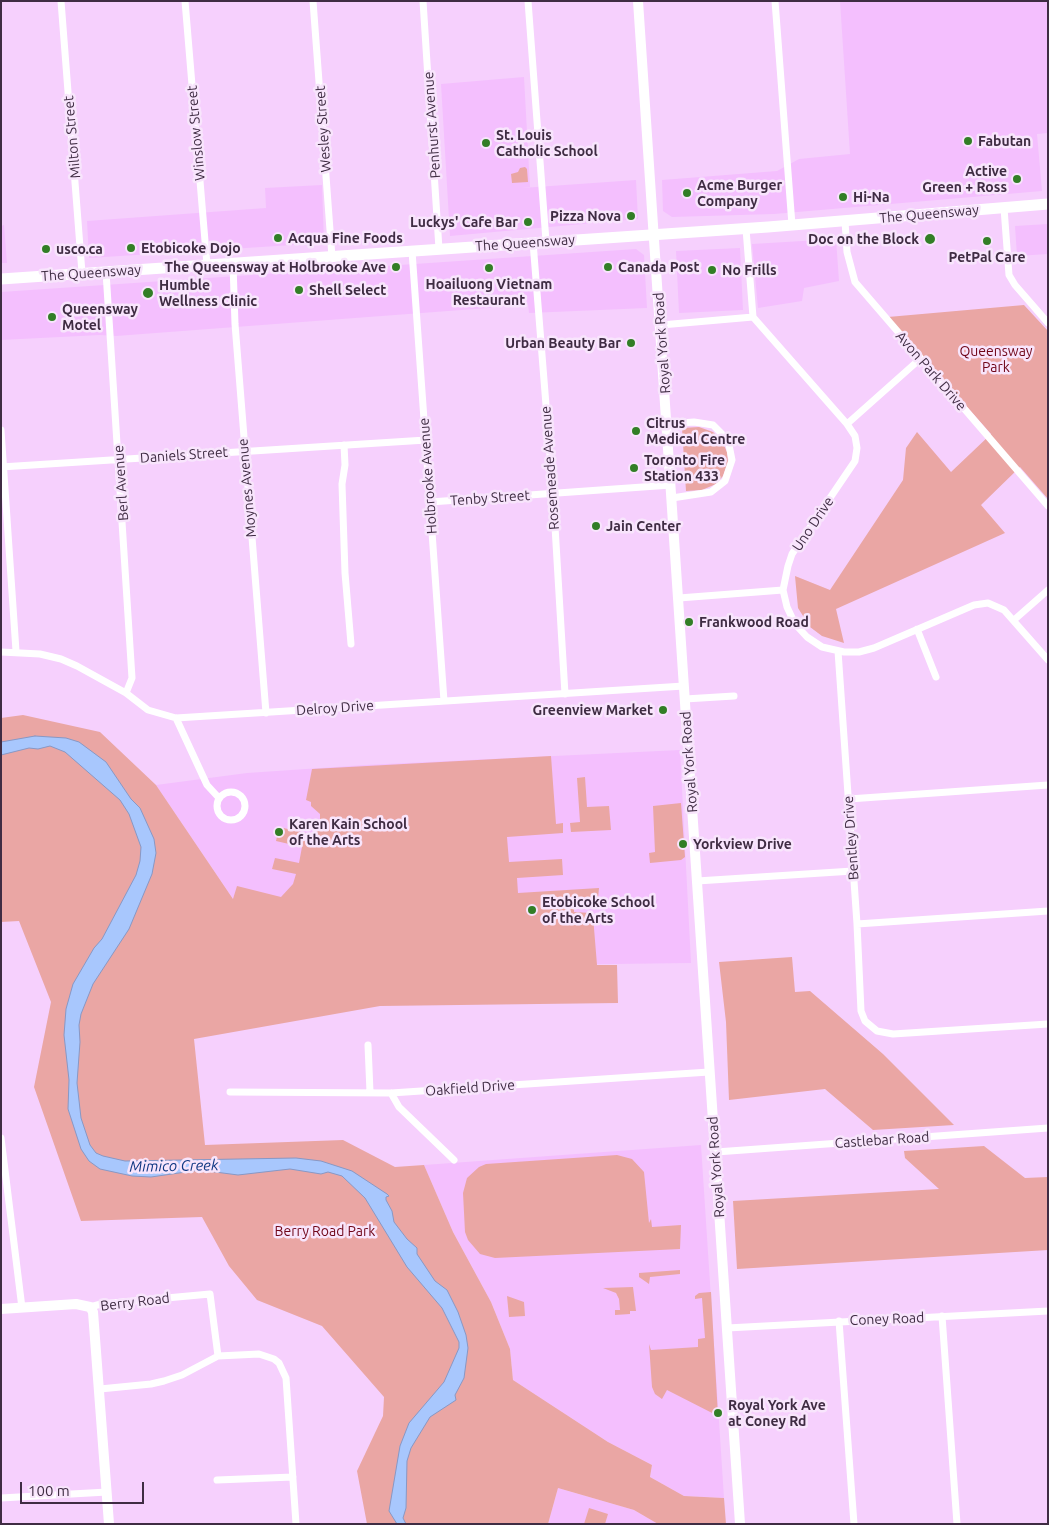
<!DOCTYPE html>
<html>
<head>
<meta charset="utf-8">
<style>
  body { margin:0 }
  #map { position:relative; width:1049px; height:1525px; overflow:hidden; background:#f6d0fd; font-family:Ubuntu,sans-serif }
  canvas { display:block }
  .frame { position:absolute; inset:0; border:2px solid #3f2c43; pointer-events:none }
  .scale { position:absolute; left:20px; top:1482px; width:124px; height:22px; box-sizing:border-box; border:2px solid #3f2c43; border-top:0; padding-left:6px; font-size:15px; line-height:18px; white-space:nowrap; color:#3f2c43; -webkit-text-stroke:4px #f8e5fc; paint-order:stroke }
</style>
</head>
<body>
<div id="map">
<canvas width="1049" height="1525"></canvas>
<div class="frame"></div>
<div class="scale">100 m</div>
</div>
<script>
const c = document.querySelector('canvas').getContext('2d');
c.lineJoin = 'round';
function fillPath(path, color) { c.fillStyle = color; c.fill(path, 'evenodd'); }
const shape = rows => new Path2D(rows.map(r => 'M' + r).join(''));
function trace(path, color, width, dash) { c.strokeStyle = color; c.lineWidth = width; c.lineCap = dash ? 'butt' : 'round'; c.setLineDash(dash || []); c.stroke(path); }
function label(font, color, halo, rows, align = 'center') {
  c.font = font + ' Ubuntu,sans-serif'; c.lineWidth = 5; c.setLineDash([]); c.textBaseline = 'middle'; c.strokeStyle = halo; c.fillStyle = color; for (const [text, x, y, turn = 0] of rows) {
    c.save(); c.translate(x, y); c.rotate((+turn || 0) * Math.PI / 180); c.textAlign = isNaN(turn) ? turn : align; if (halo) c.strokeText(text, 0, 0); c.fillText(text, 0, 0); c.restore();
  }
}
fillPath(shape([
  [840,1,1048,1,1048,133,1037,134,1042,191,774,214,672,217,663,211,662,180,777,171,799,159,850,154],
  [524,77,530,187,522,188,636,180,638,219,450,236,441,84],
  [322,185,324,243,89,258,87,221,266,208,265,188],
  [1048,224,1048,254,1017,256,1015,226],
  [4,225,7,263,1,263,1,226],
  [836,239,839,281,804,288,802,301,758,308,752,244],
  [740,248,743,310,679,313,676,251],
  [636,249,644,255,647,308,529,313,528,305,116,336,100,335,1,340,1,292],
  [680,750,691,963,380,967,244,915,156,785,247,773,365,765],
  [701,1145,724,1498,684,1496,650,1477,652,1465,608,1442,513,1380,510,1349,491,1302,453,1232,424,1165],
  [558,1488,634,1510,658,1524,548,1524]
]), '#f4bffe');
fillPath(shape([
  [525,167,527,169,528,182,512,183,511,174,518,172,520,168],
  [1024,305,1048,331,1048,499,1020,467,981,505,1005,533,836,609,844,643,822,636,810,627,798,608,795,576,830,590,903,480,906,448,917,432,951,472,991,434,888,317],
  [699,427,713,432,721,439,727,452,728,462,723,476,716,484,702,490,686,491,682,428],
  [23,715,100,732,156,785,233,899,237,886,281,897,293,884,296,874,272,869,275,858,299,863,302,847,276,841,279,827,306,833,305,840,320,827,320,814,311,806,311,802,306,800,312,769,551,756,556,824,563,823,563,833,507,837,509,862,562,859,563,875,517,878,518,893,599,888,598,899,574,900,574,912,591,913,593,916,597,965,617,965,618,1003,380,1006,194,1039,205,1145,343,1140,395,1167,424,1165,453,1232,491,1302,510,1349,513,1380,608,1442,652,1465,650,1477,684,1496,724,1498,726,1524,658,1524,634,1510,558,1488,548,1524,367,1524,357,1471,383,1416,384,1397,322,1326,257,1300,229,1266,202,1217,81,1221,34,1087,51,1002,19,921,1,922,1,718],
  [585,777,587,807,609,806,611,830,571,832,570,823,580,822,577,778],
  [681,803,685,857,681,860,650,863,649,853,655,852,653,806],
  [792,957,795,992,810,991,883,1054,954,1125,873,1130,825,1089,729,1100,726,1022,719,962],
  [984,1146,1025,1178,1048,1177,1048,1250,737,1269,733,1201,939,1189,905,1158,904,1151],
  [617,1155,632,1159,644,1172,649,1223,651,1219,652,1227,681,1225,680,1249,495,1258,480,1254,468,1240,465,1232,463,1193,467,1178,479,1167,486,1164],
  [680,1270,680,1274,650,1277,649,1284,639,1277,639,1273],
  [633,1287,636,1311,630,1311,630,1314,615,1315,615,1310,620,1310,619,1299,616,1293,603,1288],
  [711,1292,718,1416,667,1390,662,1399,655,1394,652,1387,649,1344,651,1350,698,1347,698,1339,705,1338,702,1298,695,1299,695,1296,699,1293],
  [507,1296,524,1302,525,1316,509,1317],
  [589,1508,608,1514,605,1524,584,1524]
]), '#eaa6a4');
const water = shape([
  [35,736,66,738,79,742,106,762,131,799,140,808,154,839,156,853,152,874,129,929,93,984,81,1014,79,1025,80,1042,77,1083,81,1118,90,1145,96,1153,103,1156,125,1161,296,1158,321,1161,352,1171,387,1194,389,1196,386,1197,386,1200,392,1211,394,1222,407,1239,417,1248,417,1254,435,1281,447,1290,458,1312,466,1335,468,1348,464,1378,455,1395,456,1400,430,1417,411,1448,407,1461,406,1508,403,1518,406,1524,397,1524,389,1511,400,1446,409,1423,444,1382,459,1348,459,1342,442,1308,407,1267,365,1198,342,1176,328,1172,321,1174,290,1169,238,1175,200,1170,151,1177,132,1176,100,1169,89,1161,81,1149,68,1109,69,1080,64,1035,66,1009,73,984,94,948,102,939,136,875,140,861,141,847,129,814,120,800,65,752,50,746,38,749,29,748,1,755,1,742,35,736]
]);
fillPath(water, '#a8c7fd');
trace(water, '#8898c5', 1);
trace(shape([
  [61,1,82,273],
  [185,1,207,265],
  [313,1,332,257],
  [423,1,439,249],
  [528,1,546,241],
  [775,1,792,225],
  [1004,208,1009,275,1015,285,1048,323],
  [845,221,847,252,855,282,1048,506],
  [746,229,753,317,847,424,855,436,857,448,855,461,792,554,788,566,783,590,787,607,795,624,807,637,822,647,844,652,859,652,874,648,974,605,988,603,1004,610,1048,660],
  [533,242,553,493,565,694],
  [412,251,444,701],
  [233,264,235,324,266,713],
  [106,272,132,678,126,693],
  [661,325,753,317],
  [667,424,694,422,713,425,728,440,732,460,725,481,711,492,672,498],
  [847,424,920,359],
  [1,430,16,651],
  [344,445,345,465,342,484,345,573,351,644],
  [1,467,426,440],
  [430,502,671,485],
  [679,598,783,590],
  [1014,620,1048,590],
  [917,629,936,677],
  [838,651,857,924,861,1011,865,1021,877,1031,893,1034,1048,1024],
  [1,652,40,654,61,659,77,666,126,693,148,710,176,718,684,686],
  [685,699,734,696],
  [176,718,207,785,219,798],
  '217 806a14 14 0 1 1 28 0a14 14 0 1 1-28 0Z',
  [849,799,1048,785],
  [697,881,853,871],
  [857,924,1048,911],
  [368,1045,370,1092],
  [230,1092,391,1093,709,1072],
  [391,1093,399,1107,454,1160],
  [1,1138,22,1308],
  [716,1152,1048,1128],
  [90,1307,101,1304,210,1294,218,1356],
  [942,1316,957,1524],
  [839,1321,854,1524],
  [727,1328,1048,1311],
  [100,1389,151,1384,164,1381,182,1375,218,1356,259,1354,274,1359,279,1363,286,1378,296,1524],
  [217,1480,293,1477],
  [1,1498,107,1492]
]), '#fff', 7);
trace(shape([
  [638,1,740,1524],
  [1,1309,76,1304,90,1307,93,1312,109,1524]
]), '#fff', 10);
trace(shape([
  [1,279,768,227,1048,204]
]), '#fff', 11);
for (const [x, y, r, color] of [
  [968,141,5,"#327e26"],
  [486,143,5,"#327e26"],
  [1017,179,5,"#327e26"],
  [687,193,5,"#327e26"],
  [843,197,5,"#327e26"],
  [631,216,5,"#327e26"],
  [528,222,5,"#327e26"],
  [278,238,5,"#327e26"],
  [930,239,6,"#327e26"],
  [987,241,5,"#327e26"],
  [131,248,5,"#327e26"],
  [46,249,5,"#327e26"],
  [396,267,5,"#327e26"],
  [608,267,5,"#327e26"],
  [489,268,5,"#327e26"],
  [712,270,5,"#327e26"],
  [299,290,5,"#327e26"],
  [148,293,6,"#327e26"],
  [52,317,5,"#327e26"],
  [631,343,5,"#327e26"],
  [636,431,5,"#327e26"],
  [634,468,5,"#327e26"],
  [596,526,5,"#327e26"],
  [689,622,5,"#327e26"],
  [663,710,5,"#327e26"],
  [279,832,5,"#327e26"],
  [683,844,5,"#327e26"],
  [532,910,5,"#327e26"],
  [718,1413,5,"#327e26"]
]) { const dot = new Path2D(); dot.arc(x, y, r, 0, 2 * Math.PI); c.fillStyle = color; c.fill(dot); trace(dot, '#f8e5fc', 2); }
label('14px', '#3f2c43', '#f8e5fc', [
  ["Penhurst Avenue",432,125,-94],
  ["Wesley Street",323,129,-94],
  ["Winslow Street",196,133,-95],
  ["Milton Street",72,137,-95],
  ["The Queensway",929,214,-5],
  ["The Queensway",525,243,-4],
  ["The Queensway",91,273,-4],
  ["Royal York Road",662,343,-94],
  ["Avon Park Drive",931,371,49],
  ["Daniels Street",184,455,-4],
  ["Rosemeade Avenue",550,468,-94],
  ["Holbrooke Avenue",428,476,-94],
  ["Berl Avenue",121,483,-94],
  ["Moynes Avenue",247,488,-95],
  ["Tenby Street",490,498,-4],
  ["Uno Drive",813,524,-56],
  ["Delroy Drive",335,708,-4],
  ["Royal York Road",689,762,-94],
  ["Bentley Drive",851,838,-94],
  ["Oakfield Drive",470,1088,-4],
  ["Castlebar Road",882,1140,-4],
  ["Royal York Road",716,1167,-94],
  ["Berry Road",135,1302,-7],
  ["Coney Road",887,1319,-2]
]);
label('bold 14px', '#3f2c43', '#f8e5fc', [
  ["St. Louis",496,135],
  ["Catholic School",496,151],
  ["Fabutan",978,141],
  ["Active",1007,171,"right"],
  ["Green + Ross",1007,187,"right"],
  ["Acme Burger",697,185],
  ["Company",697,201],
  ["Hi-Na",853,197],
  ["Pizza Nova",621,216,"right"],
  ["Luckys' Cafe Bar",518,222,"right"],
  ["Acqua Fine Foods",288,238],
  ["Doc on the Block",919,239,"right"],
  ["Etobicoke Dojo",141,248],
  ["usco.ca",56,249],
  ["PetPal Care",987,257,"center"],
  ["The Queensway at Holbrooke Ave",386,267,"right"],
  ["Canada Post",618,267],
  ["No Frills",722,270],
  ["Hoailuong Vietnam",489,284,"center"],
  ["Restaurant",489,300,"center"],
  ["Humble",159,285],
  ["Wellness Clinic",159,301],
  ["Shell Select",309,290],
  ["Queensway",62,309],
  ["Motel",62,325],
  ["Urban Beauty Bar",621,343,"right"],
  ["Citrus",646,423],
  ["Medical Centre",646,439],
  ["Toronto Fire",644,460],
  ["Station 433",644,476],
  ["Jain Center",606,526],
  ["Frankwood Road",699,622],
  ["Greenview Market",653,710,"right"],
  ["Karen Kain School",289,824],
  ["of the Arts",289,840],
  ["Yorkview Drive",693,844],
  ["Etobicoke School",542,902],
  ["of the Arts",542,918],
  ["Royal York Ave",728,1405],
  ["at Coney Rd",728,1421]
], 'left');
label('14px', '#6f0518', '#f8e5fc', [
  ["Queensway",996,351],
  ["Park",996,367],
  ["Berry Road Park",325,1231]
]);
label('italic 15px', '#0e3782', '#f8e5fc', [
  ["Mimico Creek",174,1166,-1]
]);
</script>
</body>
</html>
